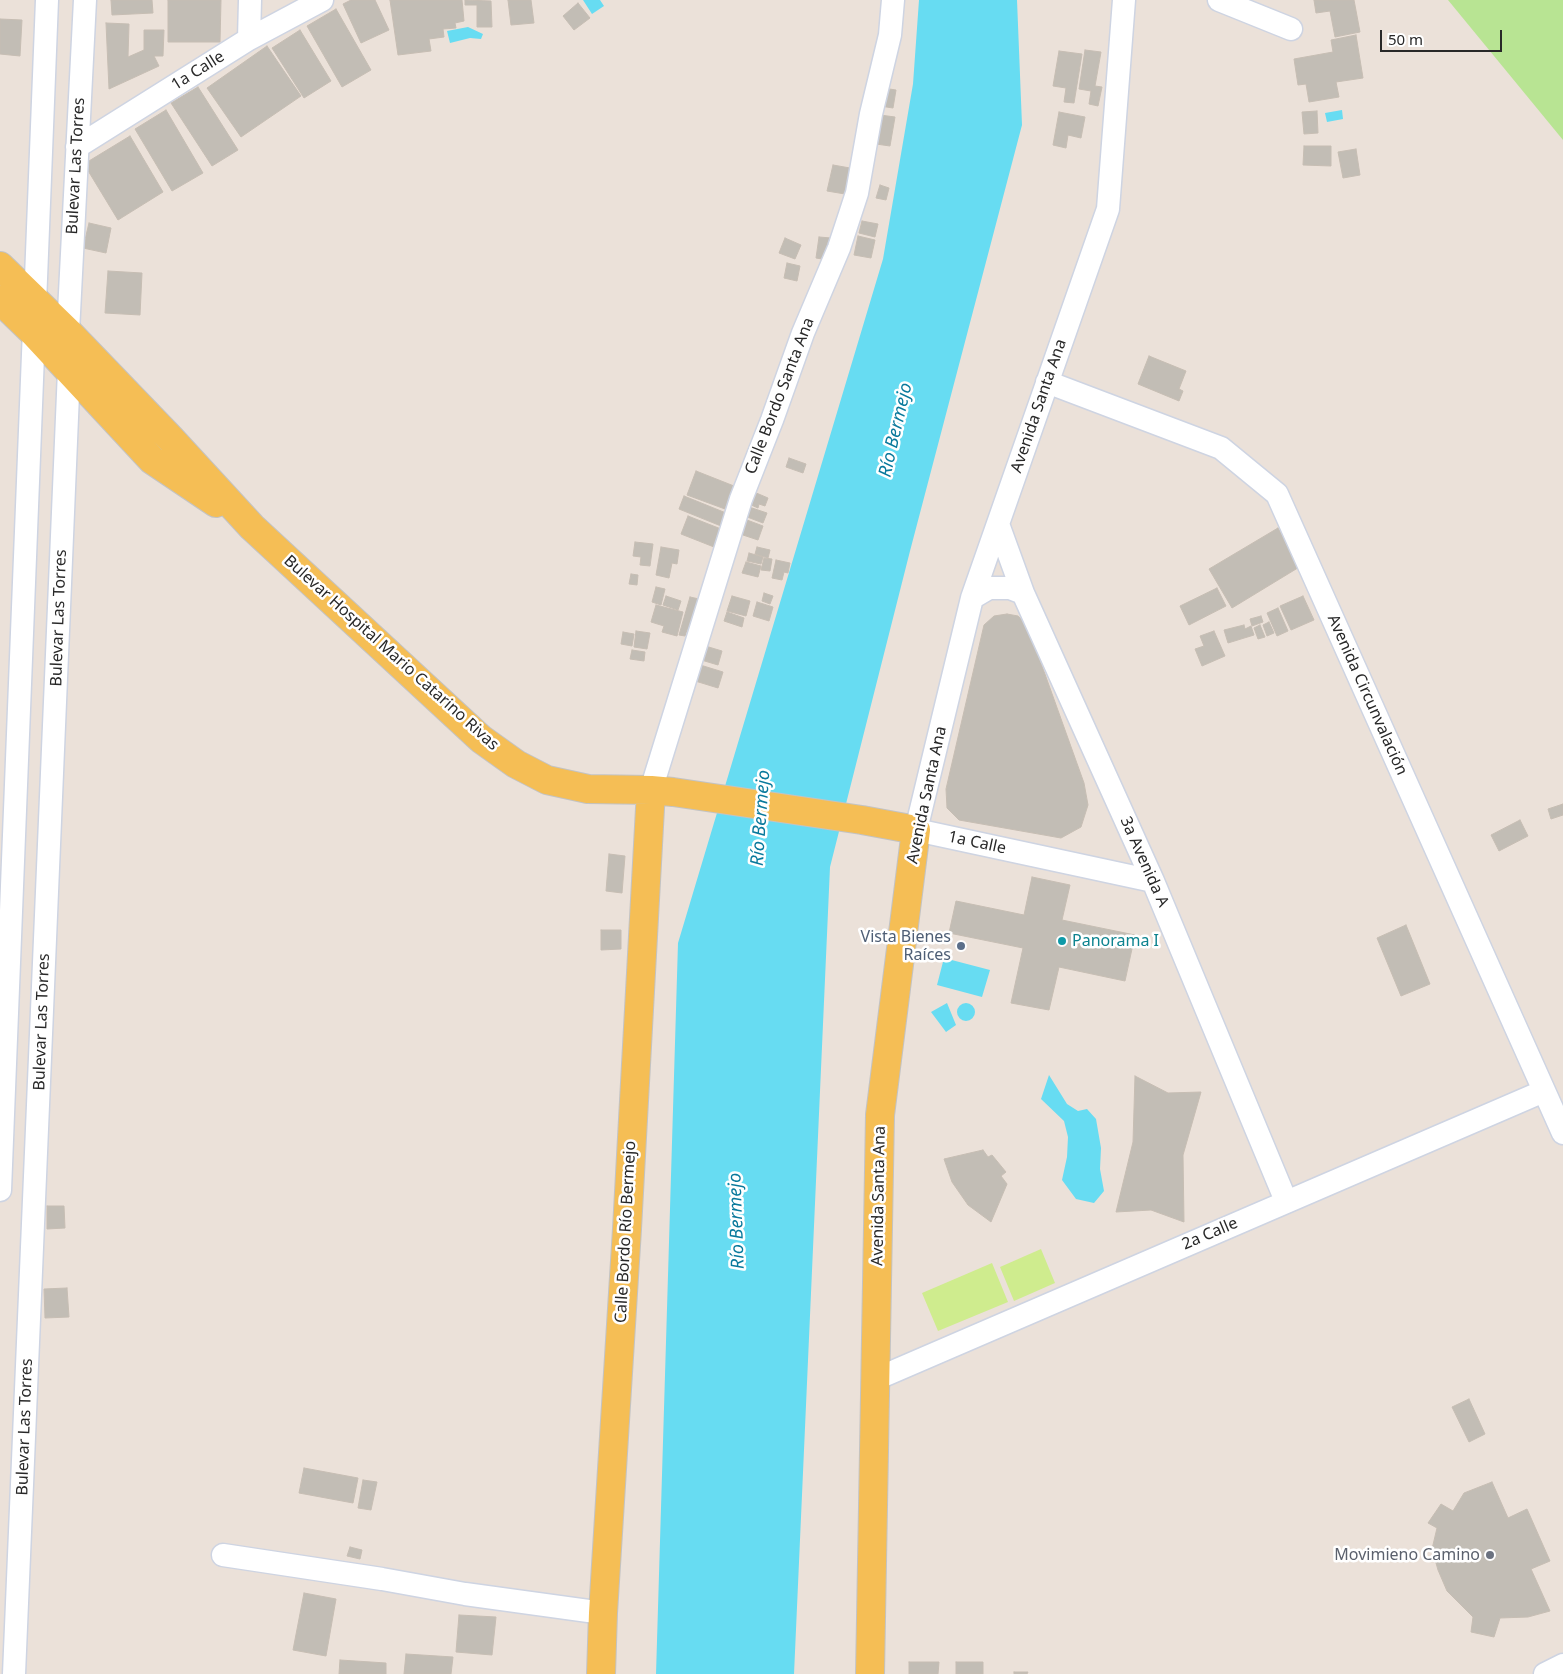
<!DOCTYPE html>
<html>
<head>
<meta charset="utf-8">
<style>
  body { margin:0 }
  #map { position:relative; width:1563px; height:1674px; overflow:hidden; background:#ebe1d9; font-family:"Noto Sans",sans-serif }
  canvas { display:block }
  .scale { position:absolute; left:1380px; top:30px; width:122px; height:22px; box-sizing:border-box; border:2px solid #282828; border-top:0; padding-left:6px; font-size:15px; line-height:18px; white-space:nowrap; color:#282828; -webkit-text-stroke:4px #fff; paint-order:stroke }
</style>
</head>
<body>
<div id="map">
<canvas width="1563" height="1674"></canvas>
<div class="scale">50 m</div>
</div>
<script>
const c = document.querySelector('canvas').getContext('2d');
c.lineJoin = 'round';
function fillPath(path, color) { c.fillStyle = color; c.fill(path, 'evenodd'); }
const shape = rows => new Path2D(rows.map(r => 'M' + r).join(''));
function trace(path, color, width, dash) { c.strokeStyle = color; c.lineWidth = width; c.lineCap = dash ? 'butt' : 'round'; c.setLineDash(dash || []); c.stroke(path); }
function label(font, color, halo, rows, align = 'center') {
  c.font = font + ' "Noto Sans",sans-serif'; c.lineWidth = 5; c.setLineDash([]); c.textBaseline = 'middle'; c.strokeStyle = halo; c.fillStyle = color; for (const [text, x, y, turn = 0] of rows) {
    c.save(); c.translate(x, y); c.rotate((+turn || 0) * Math.PI / 180); c.textAlign = isNaN(turn) ? turn : align; if (halo) c.strokeText(text, 0, 0); c.fillText(text, 0, 0); c.restore();
  }
}
fillPath(shape([
  [1448,0,1563,0,1563,140]
]), '#b8e493');
fillPath(shape([
  [1041,1249,1055,1283,1014,1301,1000,1267],
  [992,1263,1008,1302,938,1331,922,1293]
]), '#cfec8e');
fillPath(shape([
  [583,0,600,0,604,6,592,14],
  [919,0,1017,0,1022,125,910,551,830,867,794,1674,656,1674,678,943,883,259,913,84],
  [468,27,483,34,481,39,470,38,450,43,447,31],
  [1342,110,1343,119,1327,122,1325,113],
  [944,958,990,970,982,997,937,985],
  '957 1012a9 9 0 1 1 18 0a9 9 0 1 1-18 0Z',
  [947,1003,956,1025,946,1032,931,1012],
  [1049,1075,1067,1104,1078,1111,1087,1109,1096,1119,1101,1148,1100,1169,1104,1191,1094,1203,1076,1199,1062,1180,1067,1157,1068,1137,1064,1121,1041,1099]
]), '#67dcf2');
const building = shape([
  [111,0,152,0,153,13,112,15,111,0],
  [168,0,221,0,220,42,168,42,168,0],
  [351,0,375,0,389,30,361,43,343,4,351,0],
  [390,0,462,0,464,21,455,23,456,28,443,29,444,37,429,39,431,51,398,55,390,0],
  [465,0,491,1,492,27,477,27,477,5,465,5,465,0],
  [508,0,531,0,534,23,511,25,508,0],
  [1314,0,1354,0,1360,32,1335,37,1330,11,1316,13,1314,0],
  [578,3,590,18,574,30,563,16,578,3],
  [336,9,371,70,342,87,307,26,336,9],
  [0,19,22,20,20,56,0,54,0,19],
  [106,23,129,24,128,57,144,50,144,30,164,30,163,56,154,56,159,66,109,89,106,23],
  [300,30,331,81,304,98,272,48,300,30],
  [1356,35,1363,78,1336,82,1339,97,1309,102,1306,84,1298,85,1294,59,1333,52,1331,40,1356,35],
  [267,46,301,96,241,137,207,88,267,46],
  [1085,50,1101,52,1095,86,1102,87,1098,106,1089,104,1091,91,1079,89,1085,50],
  [1059,51,1082,54,1074,103,1064,102,1066,88,1053,86,1059,51],
  [198,87,238,150,212,166,171,103,198,87],
  [883,88,896,90,893,108,880,106,883,88],
  [166,110,203,173,172,191,135,129,166,110],
  [1317,111,1318,133,1304,134,1302,112,1317,111],
  [1059,112,1085,117,1081,138,1068,135,1066,148,1053,145,1059,112],
  [880,115,895,117,890,146,876,144,880,115],
  [130,136,163,192,118,220,84,164,130,136],
  [1304,146,1331,146,1331,166,1303,165,1304,146],
  [1356,149,1360,175,1343,178,1338,152,1356,149],
  [833,165,850,168,845,194,827,191,833,165],
  [880,185,889,188,886,200,876,198,880,185],
  [862,221,878,224,875,237,859,233,862,221],
  [89,223,111,228,106,253,83,248,89,223],
  [858,236,875,240,871,258,854,255,858,236],
  [819,237,831,238,828,260,816,258,819,237],
  [785,238,801,245,795,259,779,253,785,238],
  [787,263,800,266,797,281,784,278,787,263],
  [108,271,142,273,140,315,105,313,108,271],
  [1149,356,1186,371,1179,389,1183,391,1179,401,1138,384,1149,356],
  [789,458,806,464,803,473,786,467,789,458],
  [696,471,734,486,725,509,687,495,696,471],
  [754,492,768,498,765,506,759,504,758,508,749,504,754,492],
  [684,496,726,513,721,526,679,509,684,496],
  [746,506,767,513,763,523,742,515,746,506],
  [688,516,721,529,714,547,681,534,688,516],
  [739,517,763,526,758,540,734,532,739,517],
  [1278,528,1301,566,1232,608,1209,569,1278,528],
  [635,542,653,544,650,566,640,565,641,557,633,556,635,542],
  [661,547,679,550,677,564,672,563,669,578,656,575,661,547],
  [757,547,770,550,768,558,755,554,757,547],
  [749,553,763,557,761,564,747,561,749,553],
  [764,558,772,559,770,571,761,570,764,558],
  [776,560,790,563,788,573,784,572,782,580,772,578,776,560],
  [746,562,761,566,758,577,742,573,746,562],
  [631,574,638,575,637,585,629,584,631,574],
  [656,587,665,589,661,605,652,602,656,587],
  [1217,588,1226,606,1189,625,1180,606,1217,588],
  [764,593,773,596,770,604,762,601,764,593],
  [666,596,681,601,678,610,663,605,666,596],
  [732,596,750,601,746,616,727,611,732,596],
  [1303,596,1314,620,1291,630,1280,606,1303,596],
  [690,597,699,599,691,629,687,630,685,636,679,635,690,597],
  [757,602,773,607,769,621,753,616,757,602],
  [656,605,683,612,677,636,662,632,664,626,651,622,656,605],
  [1278,608,1288,631,1277,636,1267,613,1278,608],
  [727,612,744,618,742,627,724,621,727,612],
  [1007,614,1018,616,1027,624,1084,783,1088,805,1081,827,1061,838,959,820,947,808,946,789,984,625,994,616,1007,614],
  [1261,616,1263,622,1252,626,1250,619,1261,616],
  [1269,622,1274,633,1267,636,1263,625,1269,622],
  [1244,625,1245,629,1251,626,1254,635,1228,643,1224,630,1244,625],
  [1260,625,1265,637,1258,639,1254,628,1260,625],
  [636,631,650,633,647,649,634,647,636,631],
  [1214,631,1225,656,1202,666,1195,649,1204,646,1200,636,1214,631],
  [623,632,634,634,632,646,621,644,623,632],
  [702,645,722,651,718,665,698,659,702,645],
  [632,650,645,652,644,661,630,659,632,650],
  [697,664,723,672,718,688,692,680,697,664],
  [1563,804,1563,815,1551,819,1548,809,1563,804],
  [1520,820,1528,836,1499,851,1491,835,1520,820],
  [609,854,625,856,622,893,606,891,609,854],
  [1032,877,1070,885,1062,920,1135,935,1125,981,1059,967,1049,1010,1011,1003,1023,948,949,933,956,901,1024,915,1032,877],
  [1406,925,1430,984,1401,996,1377,938,1406,925],
  [601,930,621,930,621,949,601,950,601,930],
  [1135,1076,1168,1093,1201,1092,1183,1155,1184,1222,1151,1210,1116,1212,1133,1142,1135,1076],
  [983,1150,988,1157,992,1155,1006,1172,1001,1176,1007,1184,991,1222,968,1205,952,1182,944,1159,983,1150],
  [47,1206,64,1206,65,1228,47,1229,47,1206],
  [67,1288,69,1317,45,1318,44,1289,67,1288],
  [1469,1399,1485,1434,1469,1442,1452,1407,1469,1399],
  [304,1468,358,1478,353,1503,299,1493,304,1468],
  [363,1480,377,1482,371,1510,358,1508,363,1480],
  [1492,1482,1508,1518,1527,1509,1550,1561,1531,1569,1550,1611,1528,1617,1500,1618,1494,1637,1471,1632,1473,1617,1447,1591,1438,1570,1432,1549,1437,1528,1428,1523,1441,1504,1453,1511,1464,1493,1492,1482],
  [350,1547,362,1550,360,1559,347,1556,350,1547],
  [304,1593,336,1599,326,1656,293,1650,304,1593],
  [459,1615,496,1617,492,1655,456,1652,459,1615],
  [406,1654,453,1657,451,1674,404,1674,406,1654],
  [340,1660,386,1663,386,1674,339,1674,340,1660],
  [909,1662,939,1662,938,1674,909,1674,909,1662],
  [956,1662,983,1662,983,1674,956,1674,956,1662],
  [1014,1672,1028,1672,1027,1674,1014,1674,1014,1672]
]);
fillPath(building, '#c2bdb5');
trace(building, '#c6bdb3', 1);
const minor = shape([
  [1124,0,1108,209,972,598,916,830,1153,881],
  [1219,0,1291,29],
  [249,39,250,0],
  [77,147,249,39,322,0],
  [1047,382,1221,448,1277,494,1563,1133],
  [998,524,1023,593,1153,881,1286,1201],
  [972,598,989,588,1010,588,1023,593],
  [651,790,741,499,772,420,803,333,839,248,857,193,871,114,890,35,893,0],
  [0,1190,47,0],
  [876,1379,1544,1091],
  [223,1555,382,1579,465,1594,603,1613],
  [14,1674,69,370,68,332,85,0],
  [1545,1674,1563,1665]
]);
const major = shape([
  [0,266,68,332,171,439,252,527,481,739,516,764,547,780,588,789,651,790,673,792,862,820,916,830,880,1115,870,1674],
  [0,300,34,333,152,460,216,503],
  [601,1674,603,1613,627,1229,651,790]
]);
trace(minor, '#ced4e2', 25);
trace(major, '#c3c3c3', 30);
trace(minor, '#fff', 22);
trace(major, '#f5be55', 28);
for (const [x, y, r, color] of [
  [1062,941,5,"#0f9aa8"],
  [961,946,5,"#5c6f8a"],
  [1490,1555,5,"#6b7280"]
]) { const dot = new Path2D(); dot.arc(x, y, r, 0, 2 * Math.PI); c.fillStyle = color; c.fill(dot); trace(dot, '#fff', 2); }
label('16px', '#282828', '#fff', [
  ["1a Calle",198,71,-32],
  ["Bulevar Las Torres",76,166,-87],
  ["Calle Bordo Santa Ana",780,396,-69],
  ["Avenida Santa Ana",1039,406,-71],
  ["Bulevar Las Torres",59,618,-88],
  ["Bulevar Hospital Mario Catarino Rivas",391,653,42],
  ["Avenida Circunvalación",1367,695,66],
  ["Avenida Santa Ana",927,795,-78],
  ["1a Calle",977,843,12],
  ["3a Avenida A",1144,862,66],
  ["Bulevar Las Torres",42,1022,-88],
  ["Avenida Santa Ana",879,1196,-89],
  ["Calle Bordo Río Bermejo",626,1232,-87],
  ["2a Calle",1210,1234,-23],
  ["Bulevar Las Torres",25,1427,-88]
]);
label('16px', '#4e5e75', '#fff', [
  ["Vista Bienes",951,937],
  ["Raíces",951,955]
], 'right');
label('16px', '#0d838f', '#fff', [
  ["Panorama I",1072,941]
], 'left');
label('16px', '#5b616d', '#fff', [
  ["Movimieno Camino",1480,1555]
], 'right');
label('italic 18px', '#09799c', '#fff', [
  ["Río Bermejo",896,430,-77],
  ["Río Bermejo",761,818,-86],
  ["Río Bermejo",737,1221,-92]
]);
</script>
</body>
</html>
